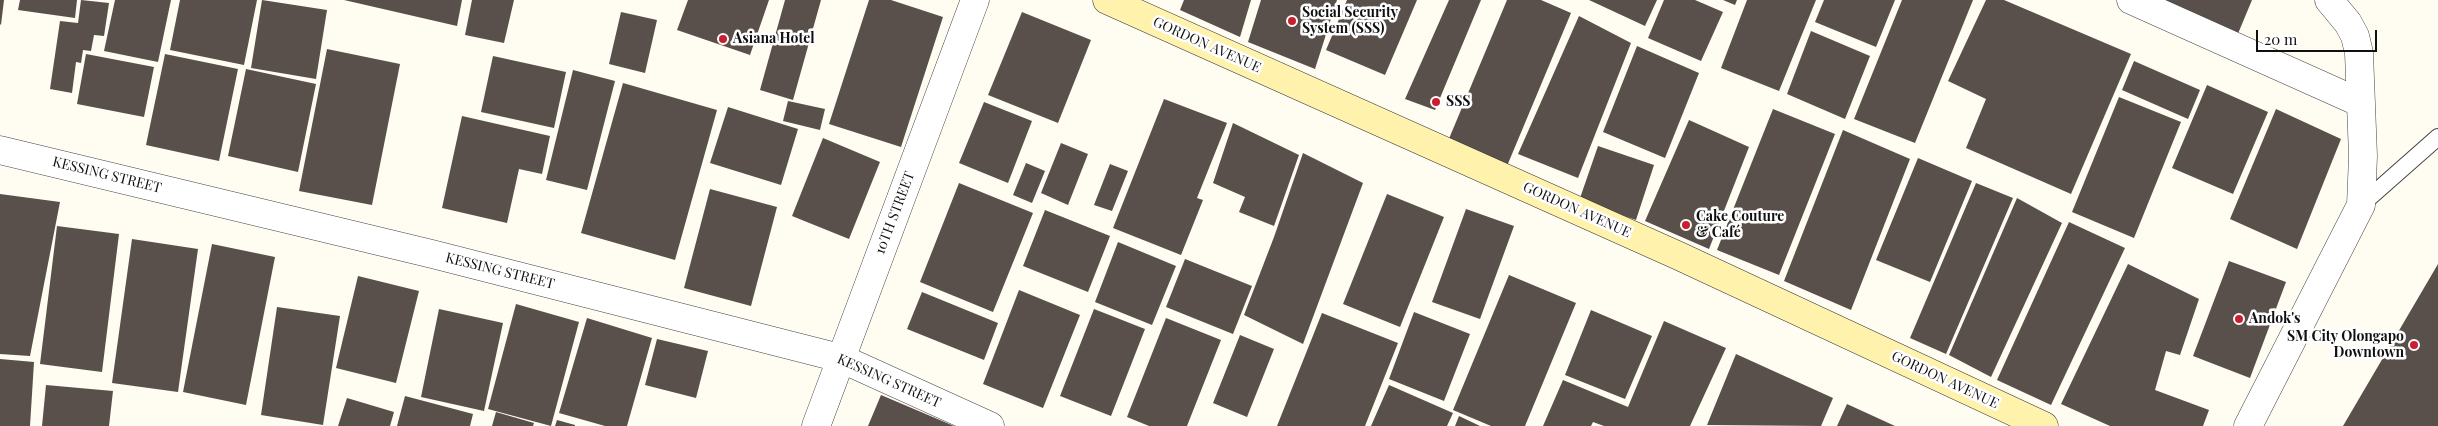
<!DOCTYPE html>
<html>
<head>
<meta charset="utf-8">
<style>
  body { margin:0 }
  #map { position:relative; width:2438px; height:426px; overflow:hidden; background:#fffcf2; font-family:"Playfair Display",serif }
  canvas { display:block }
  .scale { position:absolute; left:2256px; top:30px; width:121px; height:22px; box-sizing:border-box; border:2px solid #101010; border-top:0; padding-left:6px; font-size:15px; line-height:18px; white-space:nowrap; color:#101010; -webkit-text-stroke:4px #fff; paint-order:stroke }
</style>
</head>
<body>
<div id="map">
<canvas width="2438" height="426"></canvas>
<div class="scale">20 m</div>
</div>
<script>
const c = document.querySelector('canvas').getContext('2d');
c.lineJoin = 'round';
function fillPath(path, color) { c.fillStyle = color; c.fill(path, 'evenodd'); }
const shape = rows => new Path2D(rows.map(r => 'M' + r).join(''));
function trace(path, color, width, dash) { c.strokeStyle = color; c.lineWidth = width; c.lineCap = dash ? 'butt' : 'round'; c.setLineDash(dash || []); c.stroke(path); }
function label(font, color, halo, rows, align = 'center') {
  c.font = font + ' "Playfair Display",serif'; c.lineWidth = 5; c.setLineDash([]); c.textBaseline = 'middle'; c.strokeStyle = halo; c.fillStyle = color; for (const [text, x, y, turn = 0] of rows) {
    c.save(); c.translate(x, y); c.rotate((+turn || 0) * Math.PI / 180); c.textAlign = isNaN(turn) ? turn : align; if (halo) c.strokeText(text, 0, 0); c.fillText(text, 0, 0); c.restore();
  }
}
fillPath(shape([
  [0,0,4,0,1,25,0,24],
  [20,0,77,0,75,18,18,10],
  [81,0,109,3,104,36,94,35,91,51,83,50,81,63,76,62,72,93,50,89,60,21,78,23],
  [115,0,171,0,158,62,104,51],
  [180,0,257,0,244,65,170,50],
  [262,0,327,10,316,79,251,68],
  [344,0,462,0,457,26],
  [472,0,514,0,504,43,465,35],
  [688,0,769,0,750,55,677,30],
  [785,0,821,0,793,100,760,90],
  [869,0,891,0,943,17,901,147,829,124],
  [1184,0,1251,0,1240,37,1180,10],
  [1261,0,1337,0,1315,69,1248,42],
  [1347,0,1417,0,1385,75,1326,50],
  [1449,0,1481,0,1435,110,1405,99],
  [1507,0,1541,0,1571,13,1507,166,1448,141],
  [1589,0,1657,0,1645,26],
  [1664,0,1695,0,1723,12,1701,61,1648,38],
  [1723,0,1737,0,1735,5],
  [1747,0,1816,0,1779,91,1721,68],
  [1824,0,1895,0,1876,47,1815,22],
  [1902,0,1973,0,1915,143,1854,119],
  [1986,0,2004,0,2131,54,2071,194,1966,148,1986,99,1948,81],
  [2149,0,2252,0,2237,36],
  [621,12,657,20,645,73,609,64],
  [1022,12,1091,40,1058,123,988,95],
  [1579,16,1631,43,1578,178,1518,154],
  [1811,31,1870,56,1845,119,1787,94],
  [1637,46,1699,73,1665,158,1603,132],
  [327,49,400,64,372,205,299,191],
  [86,54,154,67,144,117,77,104],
  [165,54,238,69,219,161,146,145],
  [493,56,566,72,554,128,481,112],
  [2134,61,2200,90,2188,119,2122,90],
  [246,69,316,84,298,172,228,156],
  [573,70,615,81,587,190,546,180],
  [623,83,717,110,675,260,581,233],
  [2207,85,2268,112,2233,194,2172,168],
  [2119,97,2181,122,2134,238,2072,212],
  [1164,99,1227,123,1197,198,1203,200,1181,255,1113,228],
  [788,101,825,109,820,130,783,121],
  [984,102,1032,121,1008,183,959,163],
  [728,107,798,129,781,185,710,163],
  [1773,109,1835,134,1779,275,1717,250],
  [2276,109,2341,139,2297,249,2230,219],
  [462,116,550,136,542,174,519,169,507,223,442,208],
  [1689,120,1749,147,1709,249,1645,221],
  [1233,123,1299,155,1274,226,1239,212,1245,197,1213,183],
  [1843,130,1910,159,1851,310,1784,281],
  [823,138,880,162,849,239,792,216],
  [1061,143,1088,154,1068,205,1041,193],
  [1598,146,1654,165,1636,220,1579,201],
  [1303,153,1363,183,1303,344,1244,315,1274,237],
  [1918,158,1972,181,1930,282,1876,260],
  [1026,163,1045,171,1032,203,1013,195],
  [1110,164,1128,171,1112,211,1094,205],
  [959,183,1033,213,993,312,920,282],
  [1976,183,2013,198,1946,354,1910,338],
  [710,189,777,207,751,306,684,288],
  [0,194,60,202,30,356,0,354],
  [1387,194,1444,217,1400,327,1343,304],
  [2017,198,2062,223,1991,377,1949,355],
  [1466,209,1514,226,1480,319,1432,302],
  [1045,210,1110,236,1088,292,1023,266],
  [2069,222,2125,248,2051,405,1997,380],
  [57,226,119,234,102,372,40,364],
  [132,239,198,249,178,392,112,383],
  [1118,242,1176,266,1152,325,1095,302],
  [212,244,275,257,246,405,183,392],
  [1185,259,1252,286,1233,334,1166,307],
  [2229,261,2286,282,2250,378,2193,356],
  [2128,264,2199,299,2180,355,2166,351,2155,390,2209,410,2203,426,2110,426,2061,404],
  [2438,264,2438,426,2343,426],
  [1509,275,1576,303,1525,426,1491,426,1453,410],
  [358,276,419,291,396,383,336,368],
  [1019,290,1080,315,1043,408,983,384],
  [922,292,998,323,984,360,907,329],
  [516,304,579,322,551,426,488,409],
  [277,307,340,316,323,425,261,415],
  [439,309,503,323,484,411,421,397],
  [1094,309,1145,329,1111,416,1060,396],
  [1591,310,1652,336,1625,399,1565,375],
  [1414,312,1470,334,1444,401,1389,379],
  [1322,313,1398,343,1365,426,1277,426],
  [587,318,652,338,627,426,605,426,559,413],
  [1166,318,1221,340,1187,426,1149,426,1127,417],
  [1664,321,1726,348,1690,426,1604,426,1593,422,1591,426,1543,426,1563,380,1628,407],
  [1240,335,1274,349,1247,417,1213,403],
  [657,339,708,351,696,398,645,385],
  [1736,354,1833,398,1821,426,1707,425],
  [0,359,34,362,30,426,0,426],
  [46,385,113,391,109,426,42,426],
  [1389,385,1453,413,1447,426,1371,426],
  [881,395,954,426,868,426],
  [405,396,473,414,470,426,397,426],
  [347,398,394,412,390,426,338,426],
  [1847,404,1895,426,1837,426],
  [496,412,534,423,533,426,492,426],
  [1459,416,1480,426,1455,426],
  [557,420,575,425,575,426,555,426]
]), '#59504b');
const lane = shape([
  [2361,205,2438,137]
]);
const street = shape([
  [2131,0,2361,103],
  [0,150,432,254,840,358,990,426],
  [816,426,975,0],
  [2248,426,2361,205,2363,156,2359,53,2355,36,2348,23,2329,0]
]);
const secondary = shape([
  [1107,0,1679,256,2044,426]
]);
trace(lane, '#434343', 18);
trace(street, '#434343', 29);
trace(secondary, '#323232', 29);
trace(lane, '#fff', 16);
trace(street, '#fff', 28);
trace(secondary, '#fff2ad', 28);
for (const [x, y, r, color] of [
  [1292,21,5,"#c91e2f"],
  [723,39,5,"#c91e2f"],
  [1436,102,5,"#c91e2f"],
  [1686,225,5,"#c91e2f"],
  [2239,319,5,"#c91e2f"],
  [2414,345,5,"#c91e2f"]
]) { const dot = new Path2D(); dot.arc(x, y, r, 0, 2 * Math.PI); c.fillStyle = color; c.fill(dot); trace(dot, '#fff', 2); }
label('bold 14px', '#101010', '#fff', [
  ["Social Security",1302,13],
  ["System (SSS)",1302,29],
  ["Asiana Hotel",733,39],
  ["SSS",1446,102],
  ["Cake Couture",1696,217],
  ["& Café",1696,233],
  ["Andok's",2249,319],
  ["SM City Olongapo",2404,337,"right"],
  ["Downtown",2404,353,"right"]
], 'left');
label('14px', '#101010', '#fff', [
  ["GORDON AVENUE",1207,45,24],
  ["KESSING STREET",107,175,14],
  ["GORDON AVENUE",1577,210,24],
  ["10TH STREET",895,213,-69],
  ["KESSING STREET",500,271,14],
  ["GORDON AVENUE",1945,380,25],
  ["KESSING STREET",889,381,24]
]);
</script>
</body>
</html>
